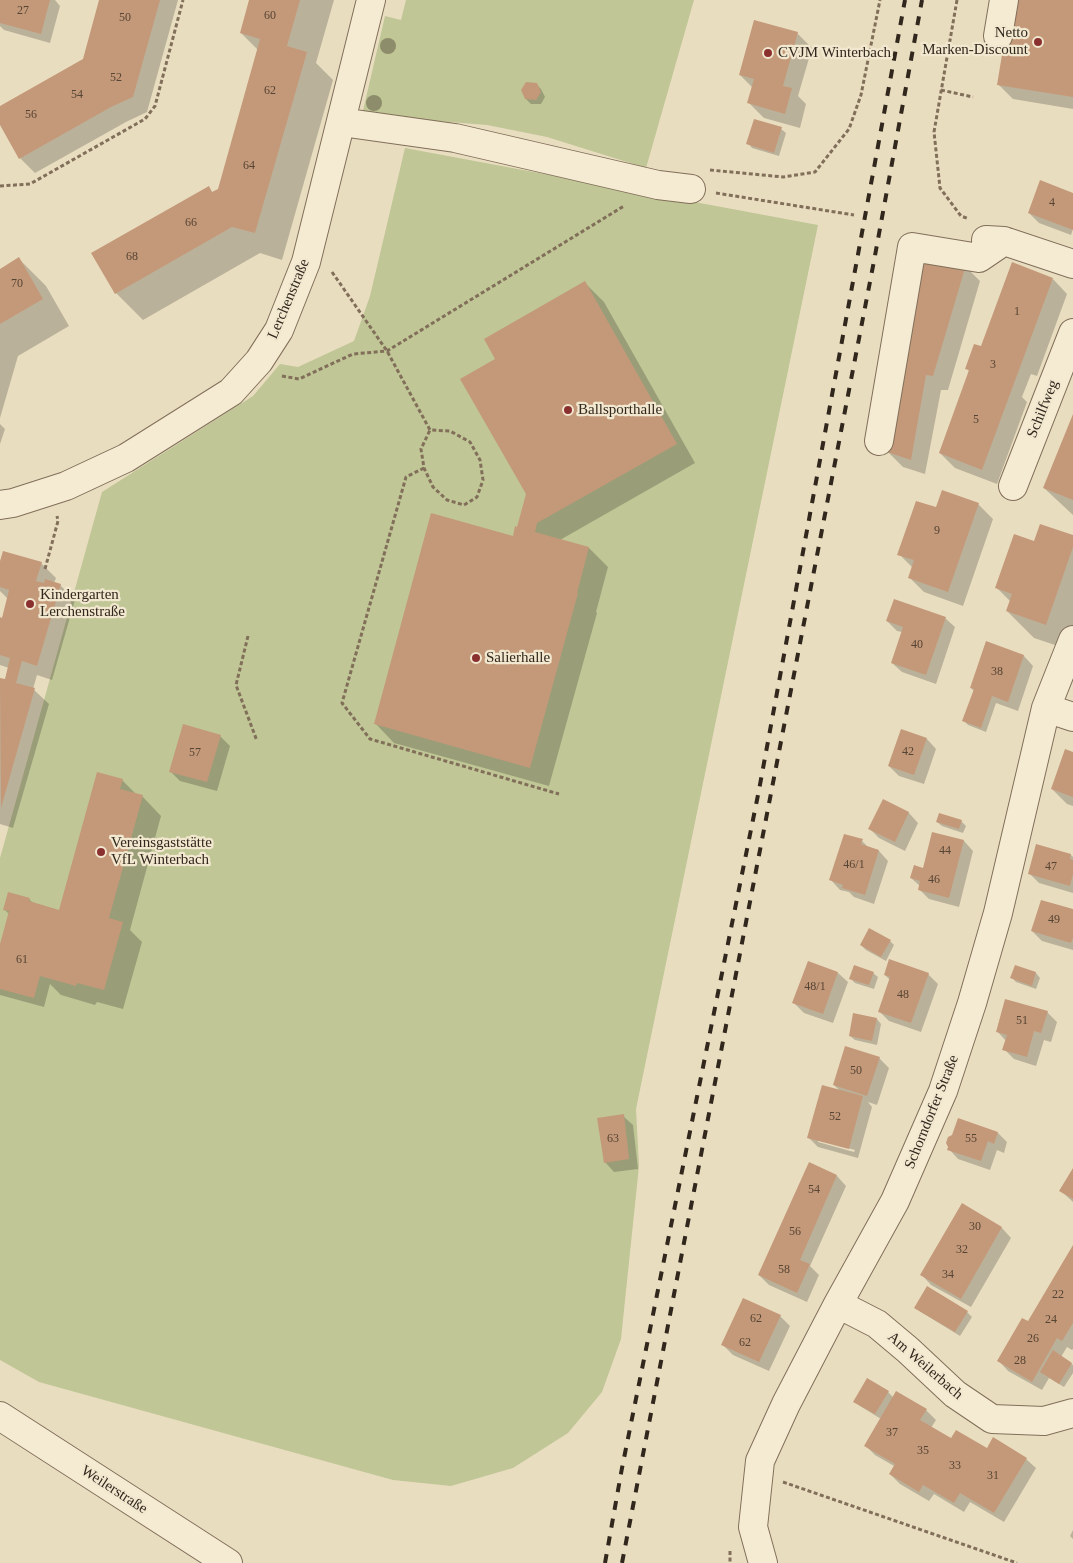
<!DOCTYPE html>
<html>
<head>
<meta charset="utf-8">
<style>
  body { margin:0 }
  canvas { display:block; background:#e9ddc0 }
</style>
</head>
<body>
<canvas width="1073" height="1563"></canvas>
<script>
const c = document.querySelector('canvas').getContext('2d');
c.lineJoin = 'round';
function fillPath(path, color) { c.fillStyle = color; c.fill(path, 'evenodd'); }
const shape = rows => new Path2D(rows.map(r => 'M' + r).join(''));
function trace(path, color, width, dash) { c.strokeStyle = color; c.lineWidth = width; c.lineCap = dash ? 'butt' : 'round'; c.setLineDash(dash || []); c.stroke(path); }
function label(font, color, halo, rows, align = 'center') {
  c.font = font + ' Georgia,serif'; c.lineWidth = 4.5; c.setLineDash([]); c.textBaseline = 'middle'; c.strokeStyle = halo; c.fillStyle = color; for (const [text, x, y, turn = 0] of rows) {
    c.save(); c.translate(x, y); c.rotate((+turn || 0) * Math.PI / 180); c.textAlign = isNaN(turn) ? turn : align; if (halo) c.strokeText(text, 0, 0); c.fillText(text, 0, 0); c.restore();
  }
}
fillPath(shape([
  [406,0,694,0,646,168,547,137,487,125,362,115,385,16,401,20],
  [405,148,818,225,636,1109,639,1166,621,1339,602,1392,568,1433,513,1468,451,1486,393,1480,39,1382,0,1360,0,858,102,492,253,396,280,364,298,367,354,341,370,296]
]), '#c0c696');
fillPath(shape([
  [0,0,55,0,60,6,50,43,4,30,0,26],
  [100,0,178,0,147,112,126,122,35,173,20,158,0,123,0,107,84,59],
  [250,0,334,0,316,63,333,80,282,260,260,253,143,320,116,293,208,187,213,193,219,189,258,50,241,33],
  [1073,0,1073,109,1013,99,998,84],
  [797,33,812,48,798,96,806,104,800,128,764,118,749,103,753,88,740,75],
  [536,84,541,89,545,97,541,104,531,104,526,99],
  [781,129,786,133,779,156,752,148,748,143],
  [1073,194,1073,229,1071,235,1039,223,1029,213],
  [19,259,46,286,69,326,18,356,0,418,0,270],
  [965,266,980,281,948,390,941,390,925,474,903,467,888,452],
  [1053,279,1067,294,1037,376,1031,374,1022,397,1027,402,997,484,955,468,940,453,970,372,966,368,986,350],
  [585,283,604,302,695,463,560,540,589,548,608,567,596,612,597,613,549,786,394,743,375,723,514,537,518,529,527,494,497,360],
  [1073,417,1073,515,1044,488],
  [0,424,5,429,0,444],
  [978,504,993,519,963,606,924,592,910,578,913,568,899,554],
  [1073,537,1073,651,1034,638,1007,611,1011,602,997,588,1035,543],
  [41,563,56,578,54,583,60,585,75,600,52,680,37,675,33,689,49,704,13,828,0,824,0,679,5,681,9,668,0,665,0,619,2,619,8,599,0,591,0,565],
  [945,618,955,627,936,684,902,672,892,663,902,632,897,631,887,621],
  [987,643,1024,656,1033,666,1018,711,996,703,986,732,968,725,964,721,974,691,971,688],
  [220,736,230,746,217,791,180,781,170,771],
  [927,739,936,749,924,784,899,776,889,766],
  [1073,753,1073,806,1067,804,1052,789],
  [122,780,137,795,142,796,161,816,130,930,142,942,123,1009,97,1002,95,1005,61,995,50,984,44,1007,0,995,0,948,9,914,4,909,29,899,34,904,59,912],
  [883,801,909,813,918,823,905,851,879,838,870,829],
  [961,821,966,826,963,833,942,826,937,822],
  [933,833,964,841,973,851,959,907,929,899,919,889,920,886,911,878,924,869],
  [862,841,870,849,879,851,888,861,874,904,854,897,849,892,840,890,831,880],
  [1071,855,1073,857,1073,893,1039,883,1029,873],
  [1073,910,1073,950,1042,941,1032,931],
  [890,941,894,945,886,961,866,950,861,945],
  [808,962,838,973,848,982,833,1023,804,1013,794,1003],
  [1016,966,1036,973,1040,978,1036,989,1016,982,1012,978],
  [873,973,878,977,874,989,855,983,850,978],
  [928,974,938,984,921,1032,889,1021,879,1011,890,980,885,975],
  [1047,1012,1057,1022,1051,1042,1044,1040,1036,1066,1014,1059,1004,1049,1006,1041,997,1031],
  [877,1019,881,1024,877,1045,855,1040,850,1036],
  [879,1058,889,1068,877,1105,868,1102,872,1107,858,1158,818,1147,809,1138,840,1091,834,1085],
  [818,1140,855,1150,854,1152,818,1142],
  [623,1116,633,1125,638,1169,614,1172,605,1162],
  [998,1133,1007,1142,1004,1153,997,1150,990,1170,958,1159,949,1149],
  [810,1164,837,1176,846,1186,810,1266,819,1275,807,1302,769,1285,759,1275],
  [1073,1170,1073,1202,1061,1191],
  [962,1205,1002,1228,1011,1238,971,1307,931,1285,922,1275],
  [1073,1247,1073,1349,1072,1350,1067,1347,1061,1357,1073,1365,1073,1373,1064,1387,1049,1378,1042,1390,1008,1371,999,1361,1029,1323],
  [916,1307,967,1312,972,1317,960,1336,921,1312],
  [780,1316,790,1326,769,1371,733,1355,723,1345],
  [888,1392,894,1398,926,1410,936,1420,931,1428,952,1440,987,1450,1026,1459,1036,1468,1004,1522,970,1502,964,1512,934,1494,929,1501,900,1484,890,1474,894,1466,875,1455,865,1445,881,1419,860,1406,855,1401],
  [1073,1530,1073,1539,1070,1536]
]), '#0003');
fillPath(shape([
  [0,0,50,0,41,34,0,23],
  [99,0,160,0,133,97,111,107,19,159,0,125,0,106,83,59],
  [249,0,300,0,287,46,307,52,255,233,232,227,115,294,91,253,209,186,212,192,218,189,260,39,240,33],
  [1011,0,1073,0,1073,97,997,85],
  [754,20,798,32,783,86,792,88,785,114,747,103,754,79,739,75],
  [526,82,537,83,541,92,536,100,525,99,521,90],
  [754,119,782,127,774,153,746,144],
  [1040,180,1073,193,1073,230,1028,213],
  [19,257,43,299,0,324,0,269],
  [925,257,966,265,933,376,926,375,911,460,887,452],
  [1012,262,1053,278,982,470,939,453,969,370,965,369,974,344,981,346],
  [585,281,677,444,537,523,535,532,589,547,577,593,578,593,530,768,374,724,431,513,513,536,515,526,517,527,526,494,460,379,495,359,484,339],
  [1073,414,1073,500,1043,488],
  [942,490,979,503,948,592,908,578,914,560,897,555,916,501,936,507],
  [1040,524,1073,535,1073,547,1046,625,1006,611,1012,594,995,588,1014,534,1034,541],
  [3,551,42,562,36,581,44,583,45,579,61,584,37,666,22,661,16,683,35,688,1,808,0,678,5,679,10,658,0,655,0,617,2,618,9,590,0,587,0,561],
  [894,599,946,617,926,675,891,663,903,627,886,621],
  [986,641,1024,655,1008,702,992,696,981,728,962,721,974,689,970,688],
  [183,724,221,735,207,782,169,772],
  [901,729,927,738,914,775,888,766],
  [1065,749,1073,752,1073,797,1051,789],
  [97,772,123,779,120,789,143,795,109,918,123,922,104,990,77,983,76,986,40,976,34,998,0,989,0,944,9,911,3,910,8,892,30,898,29,901,59,910],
  [883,799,909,812,895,842,868,829],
  [939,813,962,820,959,829,936,822],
  [932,832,964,840,949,898,918,890,920,881,910,878,914,865,923,868],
  [844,834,863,839,861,844,879,850,865,895,842,888,843,885,829,880],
  [1036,844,1071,854,1070,859,1073,860,1073,874,1070,886,1028,874],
  [1041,900,1073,909,1073,938,1071,943,1031,931],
  [869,928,891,940,881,957,860,945],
  [889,959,929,973,911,1023,878,1012,890,977,884,975],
  [808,961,838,972,823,1014,792,1003],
  [854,965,874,972,869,985,849,979],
  [1015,965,1036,972,1032,986,1010,978],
  [1005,999,1048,1011,1041,1033,1034,1031,1027,1057,1002,1050,1007,1035,996,1032],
  [853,1013,877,1018,872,1041,849,1036],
  [845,1046,880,1057,867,1096,833,1085],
  [822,1085,863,1096,849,1149,807,1138],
  [624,1114,629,1159,604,1163,597,1118],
  [958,1118,998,1132,994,1144,988,1141,981,1161,947,1150,948,1147,946,1143,948,1137,952,1135],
  [809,1162,837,1175,800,1260,810,1264,797,1293,758,1275],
  [1073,1168,1073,1199,1059,1191],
  [962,1203,1002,1227,961,1299,920,1275],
  [1073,1245,1073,1323,1062,1341,1057,1338,1032,1382,997,1361,1022,1318,1028,1321],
  [927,1286,968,1311,955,1332,914,1308],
  [743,1298,781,1315,759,1362,721,1345],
  [1053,1350,1072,1363,1059,1384,1040,1372],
  [867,1378,889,1391,875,1414,853,1402],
  [896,1391,927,1409,920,1420,951,1438,956,1430,987,1448,993,1437,1027,1458,994,1513,960,1493,954,1503,923,1485,919,1492,889,1474,895,1464,864,1446]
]), '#c49979');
const minor = shape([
  [998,36,1004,0],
  [341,122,455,138,658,185,691,189],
  [986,240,1004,241,1073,264],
  [879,441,912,247,979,258,1004,241],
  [1013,486,1073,333],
  [0,505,13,503,66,486,126,458,231,392,259,361,279,330,306,262,371,0],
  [1046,708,1073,717],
  [838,1304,877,1324,908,1350,955,1394,992,1419,1044,1421,1073,1413],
  [0,1416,228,1563],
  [763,1563,753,1527,760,1461,786,1404,838,1304,895,1201,943,1091,972,1003,998,913,1046,708,1073,640]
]);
trace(minor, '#816f5a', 30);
trace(shape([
  [957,0,934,132,940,188,961,216,969,219],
  [941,90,973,97],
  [710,170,783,177,815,172,849,129,861,95,880,0],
  [0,186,30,184,145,119,155,106,183,0],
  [716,193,854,215],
  [332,272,387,351,430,430,450,431,470,442,480,460,483,480,477,497,464,505,447,500,433,487,424,468,421,449,430,430],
  [282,376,299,379,353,354,387,351,624,206],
  [424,468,406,477,342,703,370,739,559,794],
  [45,569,58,521,57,516],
  [248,636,236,685,257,741],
  [783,1482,1017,1563],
  [730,1551,730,1563]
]), '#816f5a', 3, [4, 2.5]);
trace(minor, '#f5ebd2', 28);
trace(shape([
  [605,1563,622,1468,759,790,905,0],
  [622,1563,874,261,922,0]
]), '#31271d', 4, [9, 9]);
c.fillStyle = '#8d8d6b';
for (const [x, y] of [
  [388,46],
  [374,103]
]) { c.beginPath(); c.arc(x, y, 8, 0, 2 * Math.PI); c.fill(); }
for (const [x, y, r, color] of [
  [1038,42,5,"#8a302f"],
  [768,53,5,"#8a302f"],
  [568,410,5,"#8a302f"],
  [30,604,5,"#8a302f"],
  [476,658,5,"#8a302f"],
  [101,852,5,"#8a302f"]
]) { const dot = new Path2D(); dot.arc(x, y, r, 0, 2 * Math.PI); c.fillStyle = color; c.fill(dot); trace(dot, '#f1e8cf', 2); }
label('12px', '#564434', null, [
  ["27",23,11],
  ["60",270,16],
  ["50",125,18],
  ["52",116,78],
  ["62",270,91],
  ["54",77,95],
  ["56",31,115],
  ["64",249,166],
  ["4",1052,203],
  ["66",191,223],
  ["68",132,257],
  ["70",17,284],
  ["1",1017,312],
  ["3",993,365],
  ["5",976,420],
  ["9",937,531],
  ["40",917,645],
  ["38",997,672],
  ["42",908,752],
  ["57",195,753],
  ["44",945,851],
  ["46/1",854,865],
  ["47",1051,867],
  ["46",934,880],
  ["49",1054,920],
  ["61",22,960],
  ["48/1",815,987],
  ["48",903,995],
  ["51",1022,1021],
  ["50",856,1071],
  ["52",835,1117],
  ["63",613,1139],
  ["55",971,1139],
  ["54",814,1190],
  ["30",975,1227],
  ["56",795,1232],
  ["32",962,1250],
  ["58",784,1270],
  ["34",948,1275],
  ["22",1058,1295],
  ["62",756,1319],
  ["24",1051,1320],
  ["26",1033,1339],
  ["62",745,1343],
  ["28",1020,1361],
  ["37",892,1433],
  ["35",923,1451],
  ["33",955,1466],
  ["31",993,1476]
]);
label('15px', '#31271d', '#f1e8cf', [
  ["Netto",1028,33,"right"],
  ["Marken-Discount",1028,50,"right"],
  ["CVJM Winterbach",778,53],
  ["Ballsporthalle",578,410],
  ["Kindergarten",40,595],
  ["Lerchenstraße",40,612],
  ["Salierhalle",486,658],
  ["Vereinsgaststätte",111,843],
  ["VfL Winterbach",111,860]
], 'left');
label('15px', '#31271d', '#f1e8cf', [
  ["Lerchenstraße",289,299,-67],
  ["Schilfweg",1043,409,-68],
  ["Schorndorfer Straße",932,1112,-68],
  ["Am Weilerbach",925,1366,41],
  ["Weilerstraße",114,1490,33]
]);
</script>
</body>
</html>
